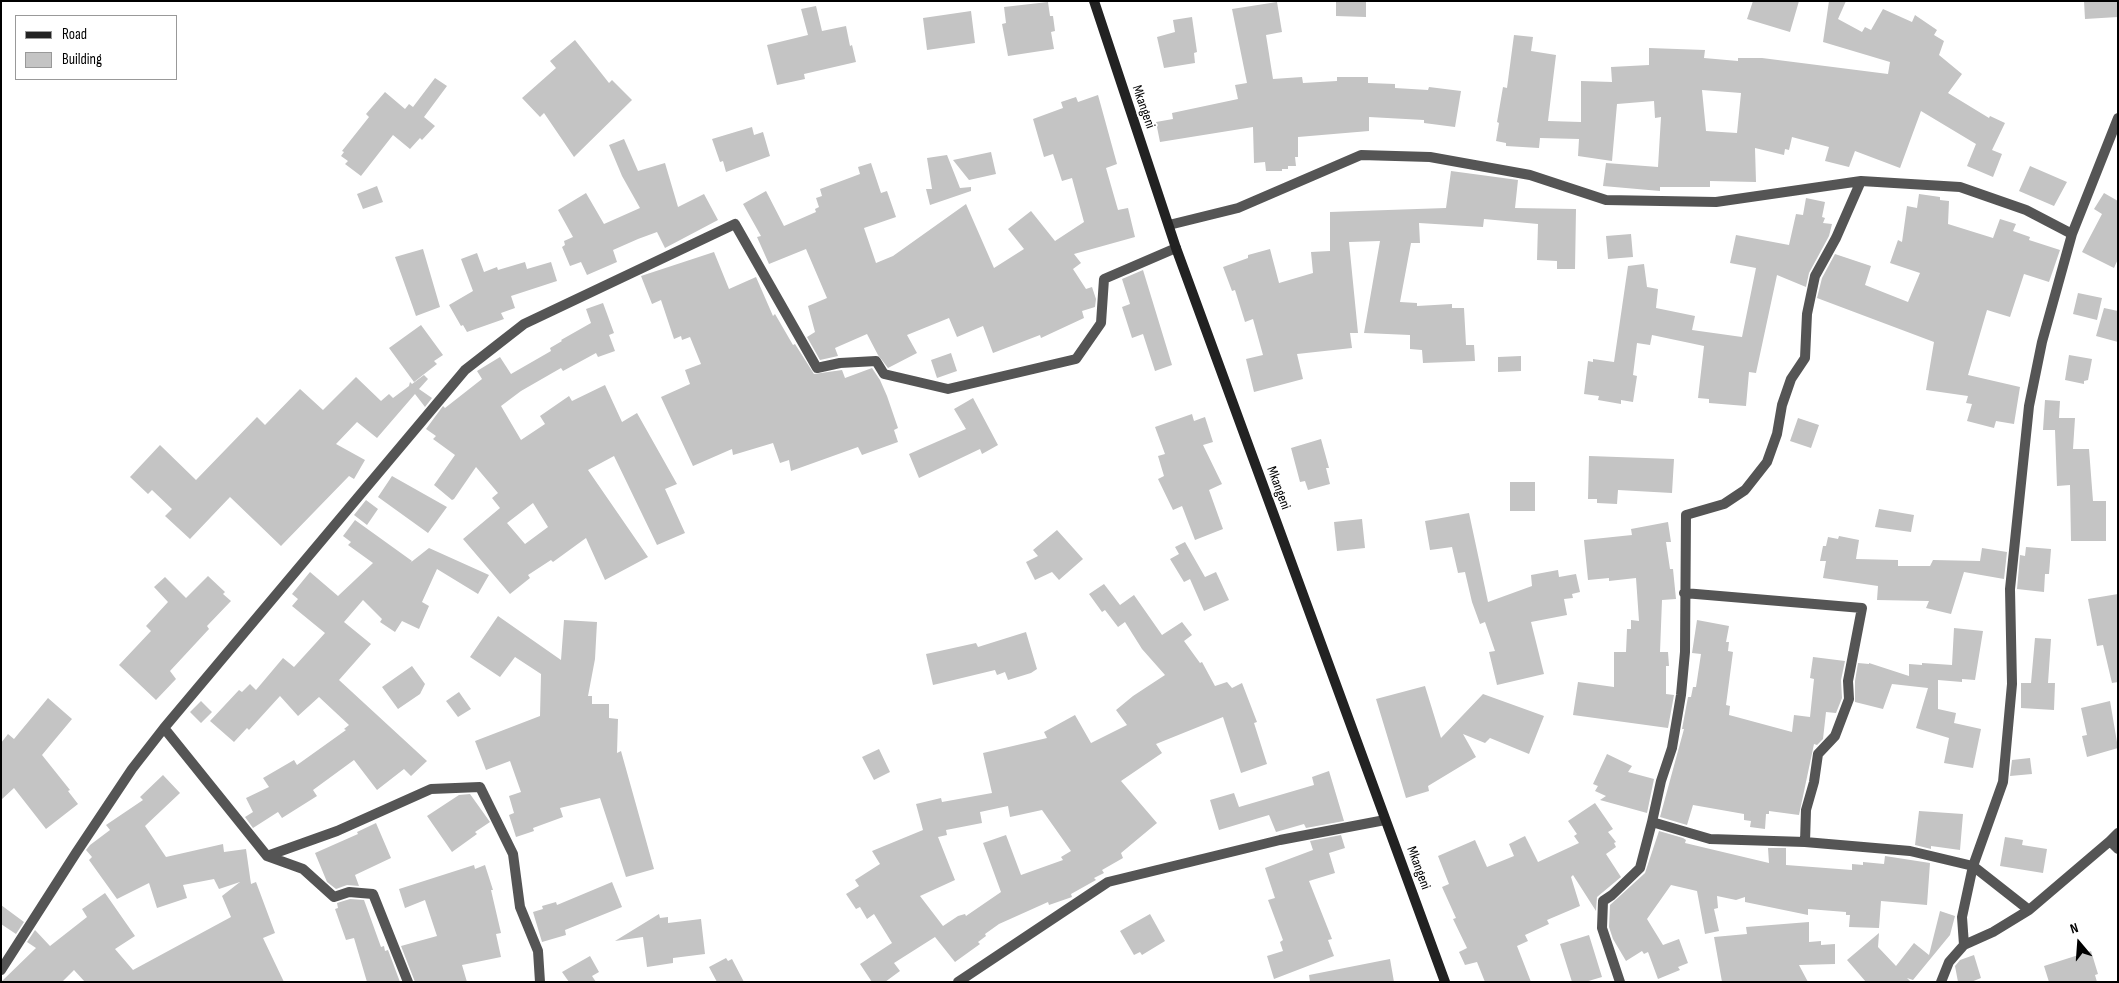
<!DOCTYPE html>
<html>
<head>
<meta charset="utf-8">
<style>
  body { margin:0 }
  #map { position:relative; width:2119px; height:983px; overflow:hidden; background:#fff; font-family:"Sofia Sans Condensed",sans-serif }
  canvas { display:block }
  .frame { position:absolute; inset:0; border:2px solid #000; pointer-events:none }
  .legend { position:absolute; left:15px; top:15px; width:162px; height:65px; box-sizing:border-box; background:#fff; border:1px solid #999; margin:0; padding:6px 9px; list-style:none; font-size:15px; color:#000 }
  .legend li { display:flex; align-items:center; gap:10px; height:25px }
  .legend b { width:25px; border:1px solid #999 }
  .north { position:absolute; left:2054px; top:918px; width:50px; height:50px; -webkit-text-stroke:4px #fff; paint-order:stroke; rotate:342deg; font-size:14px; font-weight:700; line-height:20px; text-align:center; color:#000 }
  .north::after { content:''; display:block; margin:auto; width:18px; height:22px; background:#000; clip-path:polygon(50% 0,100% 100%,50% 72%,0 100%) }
</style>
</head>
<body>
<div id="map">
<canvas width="2119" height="983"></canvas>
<div class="frame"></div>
<ul class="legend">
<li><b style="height:6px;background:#222"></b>Road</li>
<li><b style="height:14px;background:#c4c4c4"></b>Building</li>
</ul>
<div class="north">N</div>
</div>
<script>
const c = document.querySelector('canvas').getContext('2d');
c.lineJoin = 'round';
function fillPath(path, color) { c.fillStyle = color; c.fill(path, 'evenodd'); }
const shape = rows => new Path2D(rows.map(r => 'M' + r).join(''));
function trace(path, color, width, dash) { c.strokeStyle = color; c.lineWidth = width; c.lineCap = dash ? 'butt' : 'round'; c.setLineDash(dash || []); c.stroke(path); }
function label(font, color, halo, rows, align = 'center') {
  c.font = font + ' "Sofia Sans Condensed",sans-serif'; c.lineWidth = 4; c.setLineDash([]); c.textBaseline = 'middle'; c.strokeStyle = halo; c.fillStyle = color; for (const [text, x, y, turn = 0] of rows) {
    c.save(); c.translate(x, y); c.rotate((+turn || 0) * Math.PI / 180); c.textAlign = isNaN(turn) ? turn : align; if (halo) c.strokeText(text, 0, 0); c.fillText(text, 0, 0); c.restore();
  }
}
fillPath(shape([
  [1336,1,1366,1,1366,17,1336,16],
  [1753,1,1799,1,1790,32,1747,19],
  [1829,1,1846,1,1838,19,1862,32,1865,27,1871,30,1883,9,1912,22,1915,15,1937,30,1934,35,1944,41,1939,55,1962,74,1948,93,1989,118,1990,116,2005,123,1992,150,2002,154,1993,177,1967,166,1976,144,1921,111,1900,168,1855,151,1849,167,1825,161,1829,147,1792,137,1789,150,1785,149,1784,155,1755,148,1756,182,1710,181,1710,187,1660,187,1660,191,1603,186,1606,163,1658,167,1661,117,1655,118,1654,101,1617,104,1612,161,1578,156,1579,139,1540,138,1539,148,1506,146,1506,143,1496,141,1499,123,1497,122,1503,87,1507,88,1514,35,1533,37,1531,51,1556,55,1548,121,1581,122,1581,81,1612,82,1611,67,1649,65,1649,48,1705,50,1704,58,1738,61,1738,58,1762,58,1888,74,1890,62,1823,42],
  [1702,90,1741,93,1737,133,1706,131],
  [2084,1,2118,1,2118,17,2085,19],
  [1048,2,1050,16,1053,16,1055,31,1051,32,1054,49,1008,56,1002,24,1006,23,1004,7],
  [1277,2,1282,32,1266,35,1273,79,1302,77,1303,83,1337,81,1337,77,1368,77,1368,83,1395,84,1395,88,1428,90,1429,87,1461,91,1455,127,1424,123,1424,120,1369,117,1369,131,1298,137,1298,157,1295,157,1296,166,1288,166,1288,169,1282,169,1282,171,1266,171,1265,162,1254,163,1253,127,1160,142,1156,122,1173,119,1172,113,1238,99,1235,85,1247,83,1232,9],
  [816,6,822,31,846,26,850,46,852,45,856,62,804,74,805,79,777,85,767,45,808,35,801,9],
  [971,11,975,43,927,50,923,18],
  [1192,17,1197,52,1194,53,1195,63,1164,68,1157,37,1175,32,1173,20],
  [575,40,609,83,612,80,632,100,574,157,544,113,540,117,522,98,556,68,550,61],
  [435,78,447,86,424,117,435,126,422,140,420,138,410,149,393,135,361,176,345,164,348,161,341,156,344,152,342,151,369,117,366,114,385,92,405,109,409,104,413,107],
  [1098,95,1117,164,1106,168,1118,210,1128,208,1135,237,1074,254,1081,263,1073,269,1086,289,1092,287,1096,299,1095,307,1082,311,1084,318,1041,338,1040,335,993,353,983,326,957,337,949,318,907,335,917,353,888,368,878,355,867,334,835,348,838,356,820,360,807,337,815,332,808,306,827,298,806,249,769,264,757,237,761,236,743,204,766,191,784,226,816,212,815,209,819,207,816,198,822,196,820,189,860,174,858,167,871,163,881,193,887,191,896,217,864,228,876,263,893,256,966,204,994,268,1024,249,1008,229,1031,211,1055,241,1084,222,1072,178,1062,181,1053,154,1044,157,1033,119,1063,108,1061,102,1076,97,1078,102],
  [752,127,754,135,763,132,770,156,726,172,723,161,720,162,712,139],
  [624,139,638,171,665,163,678,207,704,194,718,220,665,248,657,232,638,239,613,250,617,262,587,275,581,262,570,266,562,247,565,245,564,241,573,237,558,210,586,193,604,224,640,208,622,176,609,145],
  [991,152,996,174,969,180,953,160],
  [947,155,960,188,971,187,971,191,930,205,926,189,932,189,927,158],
  [2030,166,2067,182,2054,206,2019,191],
  [1451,171,1518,180,1515,208,1576,209,1575,269,1557,269,1557,261,1537,260,1538,224,1484,219,1483,227,1419,223,1420,243,1411,243,1400,302,1417,303,1417,306,1452,304,1452,308,1464,308,1466,345,1474,345,1475,361,1423,363,1422,350,1410,349,1410,335,1364,333,1380,241,1349,242,1358,333,1350,333,1352,348,1297,354,1303,379,1254,392,1246,359,1263,355,1253,319,1245,322,1235,290,1232,291,1223,267,1248,258,1248,255,1270,249,1279,283,1313,273,1311,252,1330,251,1330,212,1446,208],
  [377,186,383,202,363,209,357,194],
  [2104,193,2118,201,2118,259,2114,268,2082,252,2102,214,2094,209],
  [1919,194,1940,197,1940,200,1949,201,1948,224,1993,238,2000,219,2016,224,2013,231,2030,237,2029,240,2060,250,2049,282,2024,274,2010,317,1987,310,1968,375,2020,387,2014,424,1996,421,1994,428,1967,421,1972,404,1966,403,1968,396,1926,390,1934,342,1817,298,1822,278,1835,254,1871,266,1865,285,1908,302,1920,273,1890,263,1898,240,1902,242,1907,206,1917,208],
  [1806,198,1825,202,1822,217,1825,218,1823,223,1832,224,1829,236,1809,273,1806,287,1777,275,1756,373,1749,372,1746,406,1709,403,1709,399,1698,398,1704,346,1652,335,1650,345,1637,343,1633,375,1637,376,1633,402,1621,400,1621,404,1598,400,1599,396,1584,394,1588,361,1593,362,1593,359,1614,362,1628,266,1644,264,1647,287,1658,289,1656,308,1695,316,1692,330,1742,337,1756,268,1730,263,1736,235,1789,245,1796,214,1803,215],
  [1631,234,1633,257,1608,259,1606,236],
  [423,249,440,307,416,316,395,257],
  [714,252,729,289,756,277,773,316,775,314,793,345,795,344,814,374,842,370,845,378,872,368,880,380,887,396,898,428,894,430,898,442,862,455,858,447,791,471,789,460,780,463,773,443,733,455,732,449,693,466,661,397,690,384,685,370,701,364,690,337,682,340,681,336,674,339,661,300,652,304,641,276],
  [477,253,484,272,497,267,498,270,525,262,527,269,551,262,557,281,511,296,515,308,501,313,504,319,467,332,463,325,461,326,449,305,473,291,461,259],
  [1143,270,1172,365,1155,371,1143,334,1132,338,1122,307,1130,304,1122,279],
  [2078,293,2102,298,2097,320,2073,314],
  [603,303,614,333,609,335,615,351,598,357,596,353,563,371,561,368,521,391,501,406,521,440,545,424,540,416,569,396,572,401,605,385,622,422,637,413,677,484,665,489,685,533,657,545,614,456,588,470,648,557,605,580,586,538,553,562,551,560,528,575,530,578,510,594,463,539,500,508,492,498,498,493,476,467,454,499,452,500,434,485,455,455,433,439,436,436,426,429,443,406,445,408,482,379,477,371,500,357,511,374,551,351,550,348,562,341,561,340,591,323,586,309],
  [533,503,548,527,525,544,507,523],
  [2104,308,2118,311,2118,342,2096,336],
  [421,325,443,355,434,361,437,364,414,382,389,348],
  [951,353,957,371,937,378,931,360],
  [2069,355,2092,359,2088,380,2084,381,2084,384,2065,380],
  [1521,356,1521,371,1498,372,1498,357],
  [424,375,428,379,419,389,432,398,425,407,415,394,377,438,357,422,336,444,365,460,354,479,349,476,281,546,230,497,190,539,165,516,172,509,152,490,148,494,130,477,160,445,196,480,257,417,265,425,300,389,323,410,356,377,381,401,389,394,393,398,409,386,410,382,412,384],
  [973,398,998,445,982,454,980,449,919,478,909,454,966,429,954,409],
  [2045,400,2060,401,2059,418,2075,418,2073,449,2089,449,2093,501,2106,501,2106,541,2071,541,2070,485,2057,486,2055,430,2043,430],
  [1192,414,1194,421,1205,417,1213,442,1203,445,1222,484,1209,490,1223,529,1195,540,1182,506,1173,510,1158,479,1164,476,1158,456,1165,454,1155,427],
  [1798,418,1819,425,1811,448,1790,441],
  [1321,439,1329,468,1326,468,1330,484,1308,490,1305,481,1300,482,1291,448],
  [1589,456,1674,459,1672,493,1618,490,1617,504,1597,503,1597,499,1588,499],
  [392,476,447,507,428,533,378,497],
  [1510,482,1535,482,1535,511,1510,511],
  [366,500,378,509,367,525,354,515],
  [1879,509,1914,515,1911,532,1875,527],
  [1469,513,1488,602,1532,586,1531,575,1558,570,1559,577,1576,574,1580,592,1572,594,1573,598,1564,599,1567,615,1531,622,1544,674,1497,685,1489,652,1495,651,1485,622,1480,624,1472,602,1465,572,1458,573,1452,547,1430,550,1425,521],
  [1362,519,1365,548,1337,551,1334,522],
  [355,520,412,561,410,563,429,548,489,575,478,594,437,569,422,602,429,606,419,629,402,621,395,632,380,622,382,619,363,600,344,622,371,644,339,680,427,761,411,776,404,769,377,790,354,760,313,790,317,796,282,818,278,812,253,828,245,817,253,812,246,798,269,787,263,778,294,760,297,765,346,730,344,729,349,725,319,697,298,716,280,696,249,730,247,728,234,742,210,721,239,690,242,692,250,684,256,690,283,658,294,667,325,633,292,606,298,599,292,594,310,572,338,596,373,563,348,545,351,542,343,536],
  [1668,522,1671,542,1666,542,1670,569,1673,569,1676,599,1662,600,1660,652,1668,652,1669,666,1666,666,1666,694,1674,695,1668,728,1573,715,1578,682,1614,687,1614,652,1626,652,1627,629,1631,629,1631,620,1639,621,1636,578,1609,581,1609,578,1588,580,1584,540,1632,535,1631,529],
  [1057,530,1083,559,1059,580,1052,572,1035,580,1026,562,1038,556,1033,550],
  [1839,536,1859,540,1856,559,1898,560,1898,566,1930,566,1933,560,1980,561,1982,548,2007,552,2004,579,1964,572,1951,614,1926,608,1929,601,1877,600,1878,586,1823,578,1826,561,1820,561,1823,546,1826,546,1828,537,1838,539],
  [1185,542,1205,577,1216,572,1229,600,1204,611,1190,579,1184,582,1170,559,1179,554,1175,547],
  [2026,547,2051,549,2049,574,2045,574,2044,592,2017,589,2020,555,2025,556],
  [208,576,225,592,223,594,231,601,207,626,209,629,170,671,176,679,156,700,119,665,151,631,146,626,168,602,154,587,165,577,186,598],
  [1104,584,1120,605,1134,595,1162,635,1182,622,1192,635,1184,641,1200,663,1202,662,1215,686,1227,682,1232,688,1242,683,1257,722,1254,723,1267,764,1241,773,1223,717,1156,744,1162,753,1121,781,1157,823,1121,853,1123,858,1102,870,1104,873,1094,878,1096,880,1071,894,1072,897,1049,905,1048,902,999,924,985,934,986,936,978,942,980,944,955,962,935,937,894,963,900,971,885,982,872,982,860,964,892,943,874,914,867,919,860,907,856,909,846,894,859,886,855,880,880,864,872,851,923,830,916,804,941,798,942,802,992,793,983,753,1047,738,1044,732,1075,715,1091,743,1127,725,1116,710,1133,696,1165,675,1142,649,1125,622,1118,627,1105,610,1102,612,1089,594],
  [1008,806,1010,817,1042,810,1071,851,1061,857,1063,860,1021,875,1006,835,983,843,1001,892,966,916,965,914,958,916,943,926,920,896,955,880,938,837,947,835,946,830,982,823,980,812],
  [2118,594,2118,682,2112,683,2103,645,2097,646,2088,599],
  [498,616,561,660,564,620,597,622,595,659,588,696,592,696,592,704,609,704,609,718,618,719,617,753,621,751,654,869,626,877,600,798,560,808,563,817,533,828,534,831,516,837,509,815,514,813,509,796,521,792,510,761,486,770,475,741,540,716,541,674,515,657,500,677,470,657],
  [1697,620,1729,626,1726,642,1729,642,1728,651,1733,652,1726,705,1730,706,1729,715,1792,732,1794,715,1810,717,1814,679,1810,678,1813,657,1845,661,1841,680,1842,698,1836,713,1826,712,1823,739,1817,745,1814,744,1799,815,1769,811,1769,814,1766,814,1765,829,1750,827,1751,821,1744,820,1744,814,1693,805,1687,825,1660,817,1684,729,1682,729,1688,697,1691,697,1693,687,1696,687,1701,654,1692,653],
  [1954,628,1983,631,1975,680,1962,679,1962,682,1938,680,1938,709,1956,713,1954,723,1981,729,1973,768,1944,763,1949,738,1916,728,1928,688,1892,684,1883,709,1855,702,1855,681,1858,663,1869,664,1869,663,1909,676,1909,664,1922,665,1922,663,1952,665],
  [1026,632,1037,669,1031,673,1008,680,1005,672,997,675,995,670,933,685,926,654,976,643,978,647],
  [2035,638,2051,639,2048,683,2055,683,2054,710,2021,708,2021,683,2031,683],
  [412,666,425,684,420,694,398,709,382,687],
  [1425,686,1441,738,1483,694,1544,716,1529,754,1490,738,1485,743,1463,734,1476,757,1428,786,1429,791,1406,798,1376,699],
  [459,692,471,709,458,717,446,701],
  [48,698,72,719,42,755,70,790,68,791,78,804,46,829,14,788,1,800,1,743,8,734,14,739],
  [201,701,212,712,201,723,190,712],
  [2110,701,2118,748,2087,757,2082,736,2087,735,2081,708],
  [879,749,890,772,874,780,862,757],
  [1607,754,1632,766,1628,772,1654,779,1647,813,1600,800,1606,796,1595,791,1598,786,1593,784],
  [2030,758,2032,774,2010,776,2012,760],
  [1329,771,1344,821,1306,828,1304,824,1276,832,1269,815,1219,830,1210,800,1234,793,1239,807,1314,785,1312,777],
  [163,775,180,793,145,826,166,857,223,844,224,852,246,849,251,884,256,882,275,933,263,938,284,982,85,982,74,970,62,982,1,982,36,948,27,942,35,930,50,946,87,917,82,909,105,893,135,936,115,949,133,970,231,917,222,896,240,882,219,889,214,879,183,885,187,898,157,908,149,883,117,899,89,860,92,857,86,850,90,845,110,830,106,825,143,800,140,797],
  [470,794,490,822,475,832,477,834,452,852,427,816,459,795],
  [1595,803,1613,829,1608,832,1616,842,1614,843,1616,847,1606,854,1621,877,1597,897,1596,911,1573,875,1571,877,1580,906,1547,920,1549,924,1525,935,1528,941,1517,946,1531,982,1485,982,1477,962,1465,965,1459,952,1467,948,1453,919,1456,918,1442,887,1449,884,1438,856,1475,840,1487,867,1514,856,1509,844,1525,836,1538,862,1579,843,1574,836,1577,834,1568,821],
  [1919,811,1963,814,1960,850,1931,846,1931,849,1915,845],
  [376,823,391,858,355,875,359,886,347,885,336,889,327,882,315,853,358,834,357,832],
  [1659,831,1683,838,1686,840,1685,843,1769,863,1768,848,1786,848,1786,865,1852,870,1852,864,1863,865,1863,862,1884,864,1885,856,1930,863,1927,905,1881,901,1879,928,1849,927,1850,915,1846,915,1846,912,1808,909,1808,915,1745,902,1745,897,1736,900,1717,896,1718,908,1714,909,1719,931,1705,934,1697,891,1671,885,1647,919,1663,945,1679,939,1688,963,1678,967,1680,970,1658,979,1648,952,1644,954,1642,951,1626,961,1613,939,1609,927,1610,905,1645,873],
  [1341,835,1345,848,1329,853,1335,873,1309,881,1332,939,1328,940,1334,956,1274,979,1267,956,1283,951,1280,942,1283,940,1268,900,1275,898,1265,868,1313,850,1310,841],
  [2005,837,2023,840,2022,845,2047,849,2043,873,2000,866],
  [474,865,475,869,485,865,493,890,491,890,501,933,496,934,501,957,462,965,467,982,415,982,401,946,437,936,425,900,405,908,399,889],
  [612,882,622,907,565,930,566,935,542,942,533,912,543,909,542,906,556,902,557,905],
  [350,899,364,900,381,947,384,946,385,951,388,950,400,982,367,982,354,938,346,940,335,909,338,908,337,903],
  [1,905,24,922,16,934,1,924],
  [1940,911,1955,916,1950,935,1913,980,1907,978,1911,982,1866,982,1847,960,1879,933,1878,947,1896,966,1914,943,1929,955],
  [659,914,660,918,668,917,668,923,701,919,705,954,673,958,673,963,647,967,643,937,615,941],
  [1150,914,1165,941,1142,955,1140,952,1134,955,1120,931],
  [1809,922,1809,942,1821,941,1821,945,1835,944,1835,964,1799,965,1808,982,1722,982,1714,937,1747,934,1746,927],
  [1589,935,1602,977,1585,982,1572,982,1560,944],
  [2091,951,2098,974,2095,975,2097,982,2049,982,2044,966],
  [1974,955,1981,978,1971,982,1958,982,1955,966,1960,960],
  [590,956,599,972,592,976,596,982,569,982,562,972],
  [726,958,728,961,732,959,744,982,717,982,709,967],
  [1390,959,1394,982,1310,982,1309,975]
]), '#c4c4c4');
trace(shape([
  [1861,181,1836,238,1815,276,1807,314,1805,358,1791,379,1782,405,1777,434,1767,462,1745,490,1724,504,1686,515,1685,652,1681,695,1672,748,1661,781,1652,822,1710,839,1805,842,1910,851,1973,866,2029,910,2110,841,2118,849],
  [1169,225,1238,208,1361,155,1430,157,1530,175,1606,200,1716,202,1861,181,1960,187,2026,210,2072,234],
  [1684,593,1862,608,1848,681,1849,699,1835,736,1818,754,1814,782,1806,810,1805,842],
  [164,728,267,856,303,869,334,897,349,892,373,894,408,982],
  [2110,841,2118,833],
  [267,856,337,831,431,789,480,787,513,854,520,907,538,951,540,982],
  [1964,945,1993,932,2029,910],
  [1,970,76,853,132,769,164,728,465,370,524,324,735,224,817,368,840,363,876,361,884,374,948,389,1076,359,1101,323,1104,279,1176,248],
  [958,982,1108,882,1280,840,1385,820],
  [1620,982,1602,928,1603,901,1612,895,1640,868,1652,822],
  [1941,982,1949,962,1964,945,1962,917,1973,866,2003,782,2012,684,2010,589,2029,406,2042,342,2072,234,2118,118]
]), '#555', 10);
trace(shape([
  [1094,1,1176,248,1445,982]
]), '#222', 10);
label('14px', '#000', '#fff', [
  ["Mkangeni",1143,107,71],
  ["Mkangeni",1278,488,70],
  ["Mkangeni",1418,868,70]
]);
</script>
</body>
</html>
